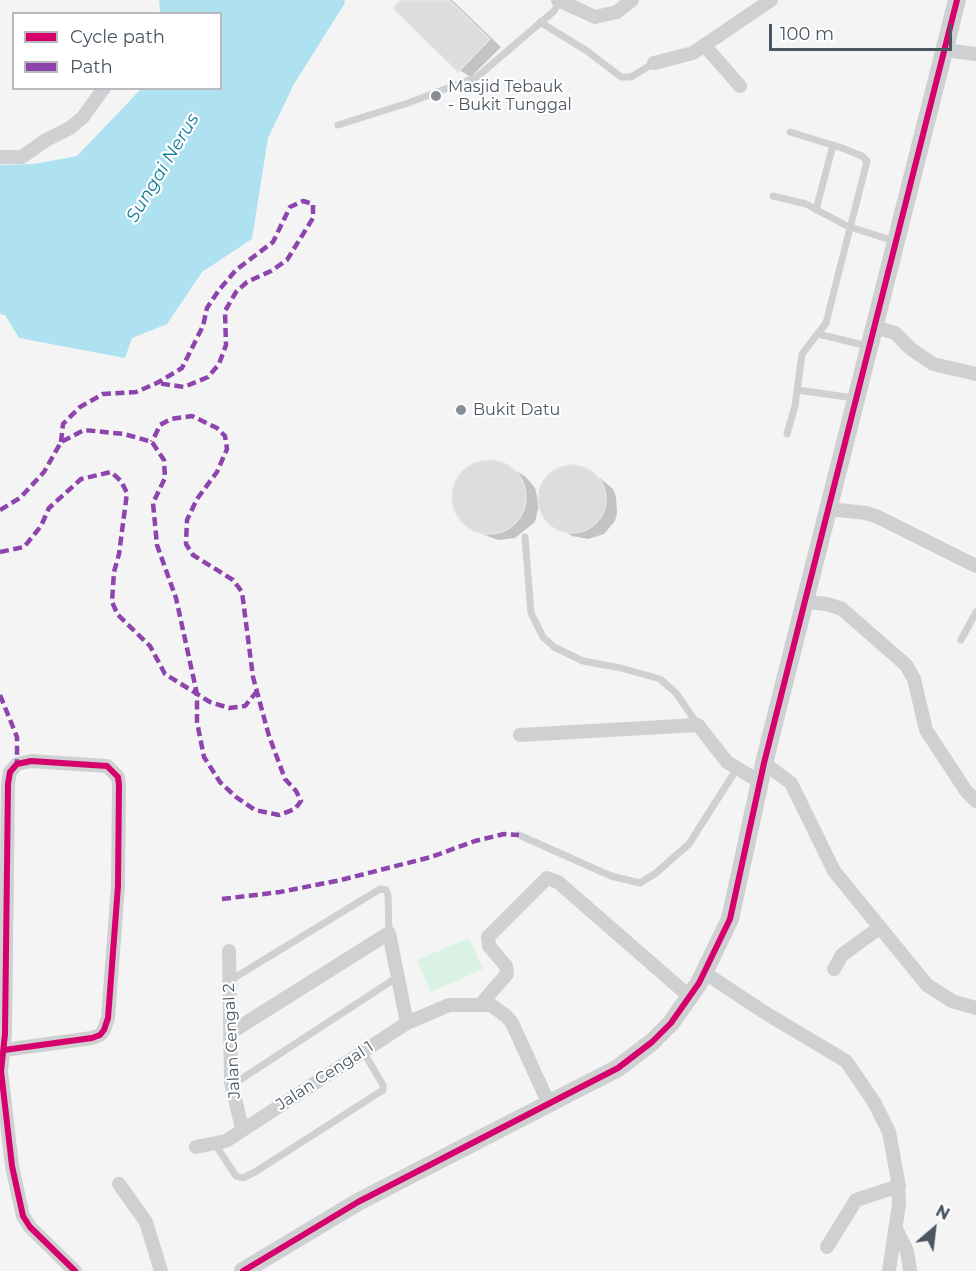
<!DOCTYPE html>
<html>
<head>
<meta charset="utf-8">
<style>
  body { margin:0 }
  #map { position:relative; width:976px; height:1271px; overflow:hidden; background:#f4f4f4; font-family:Montserrat,sans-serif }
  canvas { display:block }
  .legend { position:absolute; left:12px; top:12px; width:210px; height:78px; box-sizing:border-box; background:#fff; border:2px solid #b7bbc0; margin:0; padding:8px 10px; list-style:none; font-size:18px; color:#4a5661 }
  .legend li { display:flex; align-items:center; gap:12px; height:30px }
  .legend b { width:30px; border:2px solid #b7bbc0 }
  .north { position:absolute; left:904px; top:1199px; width:60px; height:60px; -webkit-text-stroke:4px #fff; paint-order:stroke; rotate:28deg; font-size:16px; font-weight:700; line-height:24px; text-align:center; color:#4a5661 }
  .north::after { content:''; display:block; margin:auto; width:21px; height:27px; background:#4a5661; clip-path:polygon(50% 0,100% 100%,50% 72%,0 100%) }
  .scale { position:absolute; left:769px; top:24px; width:183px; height:27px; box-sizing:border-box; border:3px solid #4a5661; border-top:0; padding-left:8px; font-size:18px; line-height:21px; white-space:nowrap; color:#4a5661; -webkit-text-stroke:4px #fff; paint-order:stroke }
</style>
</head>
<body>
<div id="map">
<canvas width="976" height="1271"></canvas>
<ul class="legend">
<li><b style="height:8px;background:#d6006c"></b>Cycle path</li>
<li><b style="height:8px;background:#8e44ad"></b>Path</li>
</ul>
<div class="north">N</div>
<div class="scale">100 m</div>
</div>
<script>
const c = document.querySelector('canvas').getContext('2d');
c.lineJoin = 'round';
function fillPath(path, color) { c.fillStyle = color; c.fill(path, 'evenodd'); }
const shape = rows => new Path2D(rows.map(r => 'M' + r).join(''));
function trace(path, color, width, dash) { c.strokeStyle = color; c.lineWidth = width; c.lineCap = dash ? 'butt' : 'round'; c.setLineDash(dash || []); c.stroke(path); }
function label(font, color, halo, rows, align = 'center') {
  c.font = font + ' Montserrat,sans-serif'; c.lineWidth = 4.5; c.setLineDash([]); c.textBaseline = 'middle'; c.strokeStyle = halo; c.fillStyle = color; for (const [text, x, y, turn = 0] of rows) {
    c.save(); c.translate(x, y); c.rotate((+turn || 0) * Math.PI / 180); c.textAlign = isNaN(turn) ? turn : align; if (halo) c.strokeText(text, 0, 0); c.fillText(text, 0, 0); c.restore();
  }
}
fillPath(shape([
  [469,938,483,969,431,992,417,960]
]), '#d9f2e3');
fillPath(shape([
  [159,0,344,0,345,3,294,84,268,138,252,239,202,272,167,324,132,338,125,358,19,338,5,315,0,314,0,165,34,164,77,156,141,89,220,88,220,14,160,13]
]), '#aee2f0');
fillPath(shape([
  [403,0,452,0,501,47,471,77,459,70],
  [484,461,499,462,525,476,535,488,539,505,535,522,515,538,498,540,482,534,462,520,454,505,454,490,460,476,471,466],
  [579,467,600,478,613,489,616,496,617,513,615,521,604,534,588,539,572,536,559,528,543,512,540,501,542,488,550,475,564,468]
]), '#0003');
const building = shape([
  [401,0,449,0,490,39,458,72,393,8,401,0],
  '452 497a37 37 0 1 1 74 0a37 37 0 1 1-74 0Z',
  '538 499a34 34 0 1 1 68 0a34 34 0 1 1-68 0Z'
]);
fillPath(building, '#ddddde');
trace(building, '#e5e6e7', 1.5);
trace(shape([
  [540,22,587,51,621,77,631,77,654,63],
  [338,125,408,103,477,77,554,11,560,1],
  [773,196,806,204,847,226,894,241],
  [816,210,833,145],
  [818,334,868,346],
  [797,390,854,398],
  [787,434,795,406,802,354,826,323,867,161,862,156,842,148,790,132],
  [525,537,531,613,543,637,554,647,583,661,621,668,660,679,676,693,698,725],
  [961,640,976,612],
  [519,835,611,876,640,883,656,873,689,844,736,770],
  [229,981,380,889,386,890,388,895,389,933],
  [232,1085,396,978],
  [215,1144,236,1176,243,1178,255,1172,383,1090,383,1085,363,1051]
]), '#ced0d2', 7);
trace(shape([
  [558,0,595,17,617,12,632,0],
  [704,45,740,86],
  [945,50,976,54],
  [654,63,693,53,771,0],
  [0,157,22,157,46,140,70,128,83,117,104,88],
  [875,327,895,333,911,349,933,364,976,374],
  [829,509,866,513,878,517,976,566],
  [805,602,827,604,842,609,906,665,914,679,926,730,966,791,976,801],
  [520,735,698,725,727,762,760,782],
  [764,763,791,783,834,871,927,985,952,1001,976,1008],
  [229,951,231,1082,242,1128],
  [834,969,842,955,879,928],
  [705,973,767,1014,846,1061,874,1102,889,1132,898,1181,899,1204,889,1271],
  [481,1004,507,974,506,966,489,946,488,937,547,878,558,882,690,997],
  [230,1033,389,933,407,1023],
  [4,1050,92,1038,100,1035,104,1030,108,1018,118,886,119,785,118,777,107,766,31,761,17,764,10,772,8,784,5,1034,1,1071,12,1166,23,1216,30,1227,75,1271],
  [196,1147,226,1141,407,1023,449,1005,491,1005,506,1016,512,1023,549,1104],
  [119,1184,146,1222,161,1271],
  [896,1229,907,1251,910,1271],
  [827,1247,856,1200,899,1186]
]), '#ced0d2', 14);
trace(shape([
  [243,1271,358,1202,618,1068,652,1042,671,1023,699,983,730,919,764,763,957,0]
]), '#ced0d2', 18);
trace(shape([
  [61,442,63,424,80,407,103,394,136,392,157,383,182,368,203,326,207,308,219,290,236,270,273,242,290,207,303,201,313,204,313,218,287,260,271,271,247,282,236,292,225,311,226,345,219,364,208,377,184,387,157,383],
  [0,510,20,498,44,472,61,442,84,430,124,434,152,442,164,460,165,478,153,503,157,545,176,598,197,694,197,722,204,757,220,782,236,797,255,810,279,815,295,809,301,801,296,791,285,779,269,736,253,677,242,592,233,580,193,555,186,544,187,520,197,499,217,472,227,449,225,436,217,428,192,416,171,419,160,425,152,442],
  [0,552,24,547,41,526,49,508,81,479,111,472,121,481,127,493,119,554,114,572,112,602,118,615,150,646,165,674,210,702,229,708,245,706,258,690],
  [0,695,17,737,17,764],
  [222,899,280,892,341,880,431,857,475,841,504,834,519,835]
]), '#8e44ad', 4.5, [9, 4.5]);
trace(shape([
  [4,1050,92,1038,100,1035,104,1030,108,1018,118,886,119,785,118,777,107,766,31,761,17,764,10,772,8,784,5,1034,1,1071,12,1166,23,1216,30,1227,75,1271],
  [243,1271,358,1202,618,1068,652,1042,671,1023,699,983,730,919,764,763,957,0]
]), '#d6006c', 6);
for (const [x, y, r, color] of [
  [436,96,6,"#868d94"],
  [461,410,6,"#868d94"]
]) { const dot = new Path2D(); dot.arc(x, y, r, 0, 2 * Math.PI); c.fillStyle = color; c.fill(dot); trace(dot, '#fff', 2); }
label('16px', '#4a5661', '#fff', [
  ["Masjid Tebauk",448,87],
  ["- Bukit Tunggal",448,105],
  ["Bukit Datu",473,410]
], 'left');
label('16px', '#4a5661', '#fff', [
  ["Jalan Cengal 2",232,1041,-93],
  ["Jalan Cengal 1",325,1076,-33]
]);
label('italic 18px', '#0c7c9b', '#fff', [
  ["Sungai Nerus",163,168,-59]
]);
</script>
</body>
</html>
